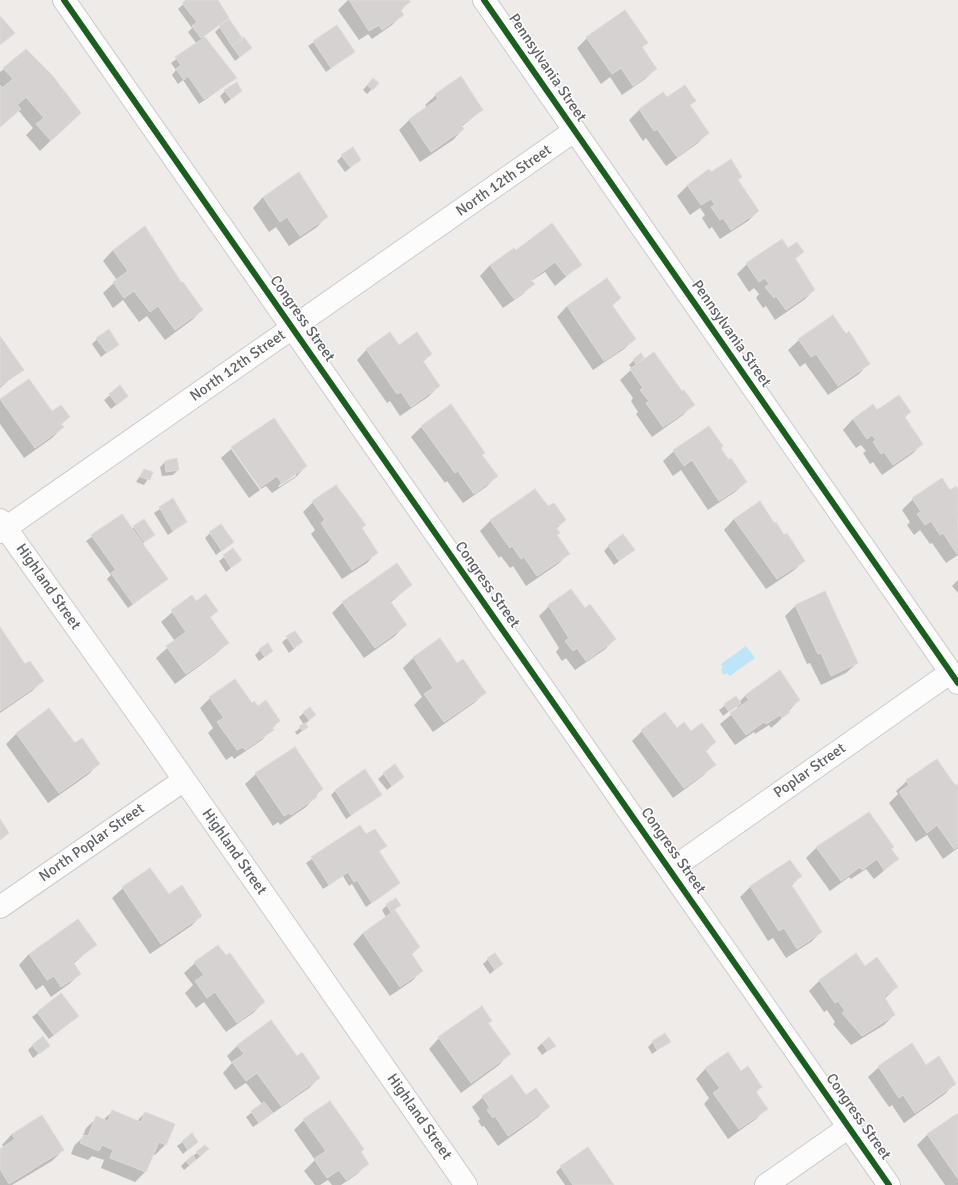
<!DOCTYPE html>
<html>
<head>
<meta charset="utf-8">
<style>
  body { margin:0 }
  canvas { display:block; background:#eeebe8 }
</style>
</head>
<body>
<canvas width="958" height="1185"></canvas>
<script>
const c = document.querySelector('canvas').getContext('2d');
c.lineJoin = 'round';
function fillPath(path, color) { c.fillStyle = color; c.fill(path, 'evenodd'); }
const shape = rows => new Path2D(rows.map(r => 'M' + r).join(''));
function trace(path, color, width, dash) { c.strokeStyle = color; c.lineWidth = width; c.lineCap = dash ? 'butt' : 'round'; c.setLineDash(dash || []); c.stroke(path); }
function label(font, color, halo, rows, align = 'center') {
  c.font = font + ' Signika,sans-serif'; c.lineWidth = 3; c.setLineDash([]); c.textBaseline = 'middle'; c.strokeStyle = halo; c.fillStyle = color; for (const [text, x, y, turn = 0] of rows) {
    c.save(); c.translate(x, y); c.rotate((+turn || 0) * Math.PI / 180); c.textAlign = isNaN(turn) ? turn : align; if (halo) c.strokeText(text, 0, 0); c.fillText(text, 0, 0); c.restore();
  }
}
fillPath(shape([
  [746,646,755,658,730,676,727,673,724,675,721,670,723,667,721,664]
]), '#bde5f7');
fillPath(shape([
  [188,0,216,0,228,18,203,37,221,62,236,78,199,104,183,80,178,84,172,75,176,70,171,63,197,44,188,32,192,28,178,9],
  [348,0,408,0,409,2,400,11,402,15,392,25,372,39,368,34,359,40,338,10],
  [221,26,242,40,251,48,235,61,215,32],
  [337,26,354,52,326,72,308,46],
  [587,38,646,43,641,48,656,69,645,79,622,95,610,77,601,84,577,48],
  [38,62,71,99,69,101,69,123,40,151,26,135,33,128,18,110,0,127,0,72,4,69],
  [368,84,372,89,367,94,363,90],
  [225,91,241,91,225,104,220,96],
  [663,93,667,99,694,101,689,106,708,133,698,143,666,166,646,138,643,141,629,120,639,110],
  [436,95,482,110,461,127,463,129,453,140,420,162,399,130,409,120,427,108,425,105],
  [342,156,360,160,345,172,337,161],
  [298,173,327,216,317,227,289,246,276,227,269,232,253,208,263,197],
  [711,174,738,180,758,211,748,221,720,239,712,227,709,229,702,218,705,215,700,208,690,215,677,196,688,185],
  [113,250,181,284,202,310,192,320,165,340,147,316,139,322,123,300,113,308,103,293,117,280,103,261],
  [788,250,803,252,794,260,814,290,804,300,775,320,766,306,763,308,756,298,759,294,754,288,749,292,737,274,747,264],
  [516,252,580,265,555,286,545,272,531,281,533,284,523,294,503,308,480,276,490,265],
  [620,298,612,306,635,339,624,349,593,370,557,317,567,306],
  [833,317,869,363,859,374,828,395,805,363,800,367,788,350,799,340],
  [0,338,22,369,0,388],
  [97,339,118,344,101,357,92,344],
  [398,346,431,354,422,363,439,386,428,397,400,416,390,401,387,403,357,360,367,349],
  [643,358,638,365,682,393,693,404,683,415,652,437,636,414,638,412,631,401,633,398,620,380,632,369,629,365,634,360],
  [29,380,52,412,68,417,61,425,63,427,52,438,24,458,0,424,0,400],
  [120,387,127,396,111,409,104,400],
  [877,412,910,412,904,418,922,444,912,454,882,475,873,462,870,464,863,453,866,451,861,445,856,448,843,430,853,419],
  [273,419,306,466,296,477,272,493,266,486,261,489,233,449,231,449],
  [296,473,296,476,279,487,278,486],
  [421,427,481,455,497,476,486,487,463,503,447,481,445,483,411,437],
  [720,448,746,482,735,492,708,510,681,470,673,476,663,461,674,451],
  [231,449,260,490,249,498,221,458],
  [165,462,178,470,173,475,162,476,160,467],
  [144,470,152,473,144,485,136,482],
  [956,487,958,490,958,555,946,563,932,543,930,544,920,530,914,535,907,525,910,522,902,510,913,499,950,491],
  [173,500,186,522,168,535,154,513],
  [313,502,361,529,377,552,367,563,342,579,311,534,315,530,303,512],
  [547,508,565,520,556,529,556,535,568,554,558,564,526,586,513,566,510,568,501,556,499,558,480,531,491,520],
  [122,515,132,529,134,527,154,535,142,544,167,579,128,608,107,579,111,575,86,541],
  [734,519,774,524,804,561,793,571,766,589,724,530],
  [210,533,233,542,216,555,205,538],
  [609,546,628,554,614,565,604,551],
  [233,550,241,560,226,572,219,561],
  [958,580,958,593,952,586],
  [411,585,390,603,405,625,395,636,364,658,332,613,343,602],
  [825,593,857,663,846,673,821,685,810,663,807,664,785,616,795,606],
  [191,596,196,602,217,610,210,618,228,643,217,653,175,684,156,658,175,641,161,622],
  [549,606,585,609,615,639,604,650,575,670,566,658,562,661,556,652,559,648,539,616],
  [0,629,25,666,42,681,32,691,0,713],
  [295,632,302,642,289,653,282,642],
  [440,640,457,665,485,693,474,703,433,732,414,705,422,697,403,668,413,658],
  [260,650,267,655,259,661,255,655],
  [746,695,799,700,778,722,771,728,769,725,755,734,754,732,735,745,720,724,738,709,736,706,723,716,719,710,736,697,739,702],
  [210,698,251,704,279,721,262,740,234,759,232,756,226,760,208,733,213,728,200,708],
  [49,710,75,745,99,763,89,774,48,803,6,744,16,734],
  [304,713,315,715,305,724,307,727,297,735,295,732,304,725,299,717],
  [677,729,715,742,705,752,714,764,704,775,673,798,632,741,642,731],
  [394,765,403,777,387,790,378,779],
  [256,774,322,789,306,807,280,825,278,822,273,826,245,784],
  [907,781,958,786,958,848,943,859,927,835,916,842,889,803,898,794,896,791],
  [336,790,381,795,346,819,331,795],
  [360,826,366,836,385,846,379,852,399,883,366,907,352,884,349,886,343,876,323,889,306,863],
  [817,847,898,859,874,879,866,869,851,879,849,877,830,891,806,858],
  [790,861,801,876,791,886,821,932,811,942,786,958,773,938,768,941,740,897,750,887],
  [123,888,169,896,201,916,191,926,150,954,112,898],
  [387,905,400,905,394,910,419,947,411,955,422,970,412,981,390,996,353,944,363,933,386,917,382,910],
  [95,945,73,964,80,974,69,984,51,997,43,985,36,990,19,965,29,954],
  [218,946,264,1002,253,1013,226,1032,204,1002,196,1008,185,993,193,985,184,973,195,963],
  [856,955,865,967,897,987,884,999,894,1015,884,1025,851,1045,833,1024,835,1022,827,1010,824,1012,809,991,819,981],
  [488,959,502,964,490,974,483,964],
  [61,995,72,1021,49,1039,32,1017],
  [491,1021,488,1024,509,1054,499,1065,461,1093,429,1049,439,1038],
  [653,1042,669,1042,652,1054,648,1047],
  [542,1043,554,1046,542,1055,537,1048],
  [33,1045,48,1046,33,1058,28,1050],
  [238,1045,319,1078,309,1088,253,1127,246,1117,262,1104,246,1083,235,1090,223,1073,232,1063,227,1056],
  [926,1066,955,1083,945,1094,904,1123,892,1105,889,1107,868,1077,879,1067],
  [706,1068,755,1093,766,1109,756,1119,728,1139,704,1104,709,1098,696,1079],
  [483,1097,526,1097,548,1107,538,1117,498,1146,484,1126,482,1127,478,1121,480,1119,472,1107],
  [113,1111,137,1121,145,1113,165,1145,155,1155,153,1154,145,1172,135,1182,101,1168,104,1160,92,1156,88,1160,71,1154,74,1146,82,1138,86,1128,97,1118,103,1120],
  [958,1114,958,1185,945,1185,917,1145,927,1135],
  [304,1120,360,1152,368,1163,357,1174,341,1185,332,1185,328,1180,320,1185,315,1185,304,1171,315,1160,294,1130],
  [12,1134,63,1150,52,1161,12,1185,0,1185,0,1150,4,1148,2,1145],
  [192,1135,197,1142,183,1154,177,1146],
  [207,1149,203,1154,184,1170,181,1166,186,1161,197,1153],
  [561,1167,613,1185,565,1185,556,1172]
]), '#0003');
const building = shape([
  [186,0,218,0,229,18,201,38,192,26,197,22,182,3,186,0],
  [349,0,409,0,410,2,400,9,404,15,382,30,379,25,369,31,349,0],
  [625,10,648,43,642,47,657,69,633,86,621,68,612,74,586,37,625,10],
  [0,16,15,33,0,45,0,16],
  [229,19,243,39,232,46,219,26,229,19],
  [337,25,355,52,331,68,313,41,337,25],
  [205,37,237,78,204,99,188,76,184,80,176,69,181,65,175,57,205,37],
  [244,37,252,48,240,57,232,46,244,37],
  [26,49,52,75,81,113,51,141,36,124,44,118,26,97,17,105,21,109,0,127,0,85,2,88,13,79,3,68,26,49],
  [461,76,483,110,461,125,464,129,431,152,409,119,438,99,435,94,461,76],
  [373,78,379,83,373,90,367,85,373,78],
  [237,82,242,91,231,99,224,90,237,82],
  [685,85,696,101,690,105,709,133,677,157,657,129,654,131,639,109,663,92,667,97,685,85],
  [353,147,361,160,350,167,341,155,353,147],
  [731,159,742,177,738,180,759,211,731,230,723,218,720,220,711,207,715,205,711,199,701,205,687,185,709,169,711,172,731,159],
  [299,172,328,217,300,236,287,217,280,222,263,197,299,172],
  [552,223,582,265,566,276,555,262,531,280,535,284,514,299,490,265,514,248,516,250,552,223],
  [145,226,181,282,183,282,203,310,175,330,158,306,150,312,134,291,124,298,113,282,128,271,113,250,145,226],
  [782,239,788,248,797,242,804,252,795,258,815,290,786,310,776,296,774,298,765,287,769,284,765,278,759,282,746,263,782,239],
  [607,278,621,298,612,305,636,339,604,361,567,306,607,278],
  [833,315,846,334,849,331,870,364,838,386,816,354,811,357,798,339,833,315],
  [109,329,119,345,107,353,96,338,109,329],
  [390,332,399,345,417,332,432,354,423,361,440,386,411,407,401,392,397,394,366,349,390,332],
  [0,336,24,370,0,386,0,336],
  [654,352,682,391,684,390,695,405,663,427,646,403,649,401,640,390,643,388,630,369,654,352],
  [641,353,644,358,636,364,633,359,641,353],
  [29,379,52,411,61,405,70,417,61,424,64,427,35,448,0,399,29,379],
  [120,385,128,396,117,405,109,394,120,385],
  [899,395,911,412,904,416,923,444,893,465,884,452,881,454,873,442,876,440,872,435,867,439,853,419,873,404,877,410,899,395],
  [451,404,485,453,482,455,498,476,474,494,458,471,455,473,421,426,451,404],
  [274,418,307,466,282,484,277,476,260,488,231,447,274,418],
  [709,426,723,446,721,448,728,460,731,458,747,482,719,501,692,460,684,466,673,450,709,426],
  [177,458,179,470,166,472,165,461,177,458],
  [144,469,153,472,150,480,140,477,144,469],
  [942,478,950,490,956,486,958,489,957,554,943,533,940,535,931,521,925,525,917,514,921,512,912,498,942,478],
  [336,485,366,525,362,528,378,553,352,570,321,523,325,520,312,501,336,485],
  [535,489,548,506,554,503,566,520,556,527,560,533,557,535,570,554,537,576,524,557,521,559,512,546,510,548,490,520,535,489],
  [173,498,187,522,173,531,159,507,173,498],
  [760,501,774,523,776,522,784,535,787,533,805,561,777,579,734,519,760,501],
  [122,514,168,579,133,604,111,573,116,570,91,535,122,514],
  [144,519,155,535,144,542,133,526,144,519],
  [221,524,234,542,222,551,209,532,221,524],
  [623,534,635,550,619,561,608,545,623,534],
  [233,548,242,560,231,568,223,555,233,548],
  [397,563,412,585,390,601,407,625,375,648,342,602,397,563],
  [571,589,585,608,590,604,616,639,586,661,577,648,573,651,565,641,569,638,548,605,571,589],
  [825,591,858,663,831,676,821,653,818,654,795,605,825,591],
  [206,594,218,611,210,617,229,643,186,674,166,646,186,632,171,610,192,595,196,601,206,594],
  [0,627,25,664,30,661,44,681,0,711,0,627],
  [295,631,303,642,294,648,286,636,295,631],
  [440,638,457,663,463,659,486,693,444,722,424,694,433,688,413,657,440,638],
  [268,643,273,651,265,657,259,649,268,643],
  [780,670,800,700,788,709,790,712,782,718,780,715,766,724,764,722,746,735,730,713,749,700,745,695,780,670],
  [235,679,252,703,254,701,258,706,266,700,280,721,272,727,274,730,245,750,243,747,237,750,217,722,224,718,209,697,235,679],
  [736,696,741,703,729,712,724,704,736,696],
  [310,707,316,715,309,720,303,712,310,707],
  [49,708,75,743,82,738,100,764,59,793,16,733,49,708],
  [665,712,677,728,684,722,691,731,702,723,716,742,705,750,716,765,684,788,641,730,665,712],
  [305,723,308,727,303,731,299,726,305,723],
  [295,747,323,789,316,794,317,797,291,815,289,813,284,816,255,773,295,747],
  [937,759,955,785,958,784,958,846,954,849,937,825,927,833,899,792,909,785,906,780,937,759],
  [395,764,404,777,392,786,383,773,395,764],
  [365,769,382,795,351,815,335,790,365,769],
  [869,812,894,847,891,849,899,859,884,870,877,859,862,870,860,867,841,881,816,847,869,812],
  [0,819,9,833,0,840,0,819],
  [360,825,366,834,375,829,387,846,379,851,400,883,372,903,357,880,354,882,348,872,329,885,311,857,360,825],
  [790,860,802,876,791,884,822,932,797,949,784,928,779,931,750,886,790,860],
  [150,868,169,894,182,885,202,916,161,944,122,887,150,868],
  [396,898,401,905,391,912,386,904,396,898],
  [395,910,420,947,411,953,423,971,400,987,363,933,395,910],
  [78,919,97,945,73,962,81,974,61,987,54,976,47,980,29,954,78,919],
  [218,945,226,955,230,953,265,1002,237,1023,215,992,207,998,195,981,204,975,194,962,218,945],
  [495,953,503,964,495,970,487,958,495,953],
  [856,953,865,966,877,957,898,987,884,996,895,1015,862,1036,842,1013,845,1011,838,1001,835,1003,819,980,856,953],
  [61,993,79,1016,54,1035,37,1012,61,993],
  [482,1006,492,1021,488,1023,511,1054,471,1083,438,1037,482,1006],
  [271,1020,297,1056,302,1052,320,1078,281,1106,257,1073,246,1081,232,1062,244,1054,237,1045,271,1020],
  [665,1033,671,1042,657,1050,652,1041,665,1033],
  [43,1036,50,1046,39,1054,32,1045,43,1036],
  [549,1037,556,1046,548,1051,542,1043,549,1037],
  [912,1043,926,1065,939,1056,956,1084,915,1113,903,1095,899,1098,878,1066,912,1043],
  [728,1052,741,1071,748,1066,762,1087,756,1092,768,1109,739,1129,713,1093,720,1088,705,1068,728,1052],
  [512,1075,526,1095,536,1088,550,1107,508,1136,495,1116,493,1118,487,1110,490,1108,482,1096,512,1075],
  [330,1101,364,1149,361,1152,369,1164,346,1180,339,1170,327,1178,314,1159,326,1151,303,1119,330,1101],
  [264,1102,273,1113,259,1123,251,1111,264,1102],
  [112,1110,141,1122,145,1112,175,1124,166,1145,159,1142,146,1172,110,1158,113,1150,102,1145,99,1151,80,1143,84,1135,88,1136,96,1116,108,1121,112,1110],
  [958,1113,958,1179,927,1134,958,1113],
  [42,1115,64,1150,9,1184,0,1169,0,1149,15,1139,12,1134,42,1115],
  [192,1133,198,1142,188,1150,182,1141,192,1133],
  [205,1145,209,1149,200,1156,196,1152,205,1145],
  [588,1147,614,1185,573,1185,560,1166,588,1147],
  [193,1155,196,1160,189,1165,186,1161,193,1155]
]);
fillPath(building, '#d5d2d1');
trace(building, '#dddad7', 1);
const minor = shape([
  [64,0,889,1185],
  [484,0,958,683],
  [0,520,151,732,466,1185],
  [0,532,574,131],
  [670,870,951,672],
  [0,907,184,780],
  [766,1185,849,1127]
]);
trace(minor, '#cacaca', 24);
trace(minor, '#fcfcfc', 22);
trace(shape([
  [64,0,889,1185],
  [484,0,958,683]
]), '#1b5e20', 6);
label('15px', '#5e6266', '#fff', [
  ["Pennsylvania Street",547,68,56],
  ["North 12th Street",504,181,-35],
  ["Congress Street",302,319,55],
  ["Pennsylvania Street",731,334,55],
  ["North 12th Street",238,366,-35],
  ["Congress Street",487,585,55],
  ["Highland Street",48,587,55],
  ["Poplar Street",810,771,-35],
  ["North Poplar Street",92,843,-35],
  ["Congress Street",673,851,55],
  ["Highland Street",234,852,55],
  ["Highland Street",419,1117,55],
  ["Congress Street",858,1117,55]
]);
</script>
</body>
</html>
